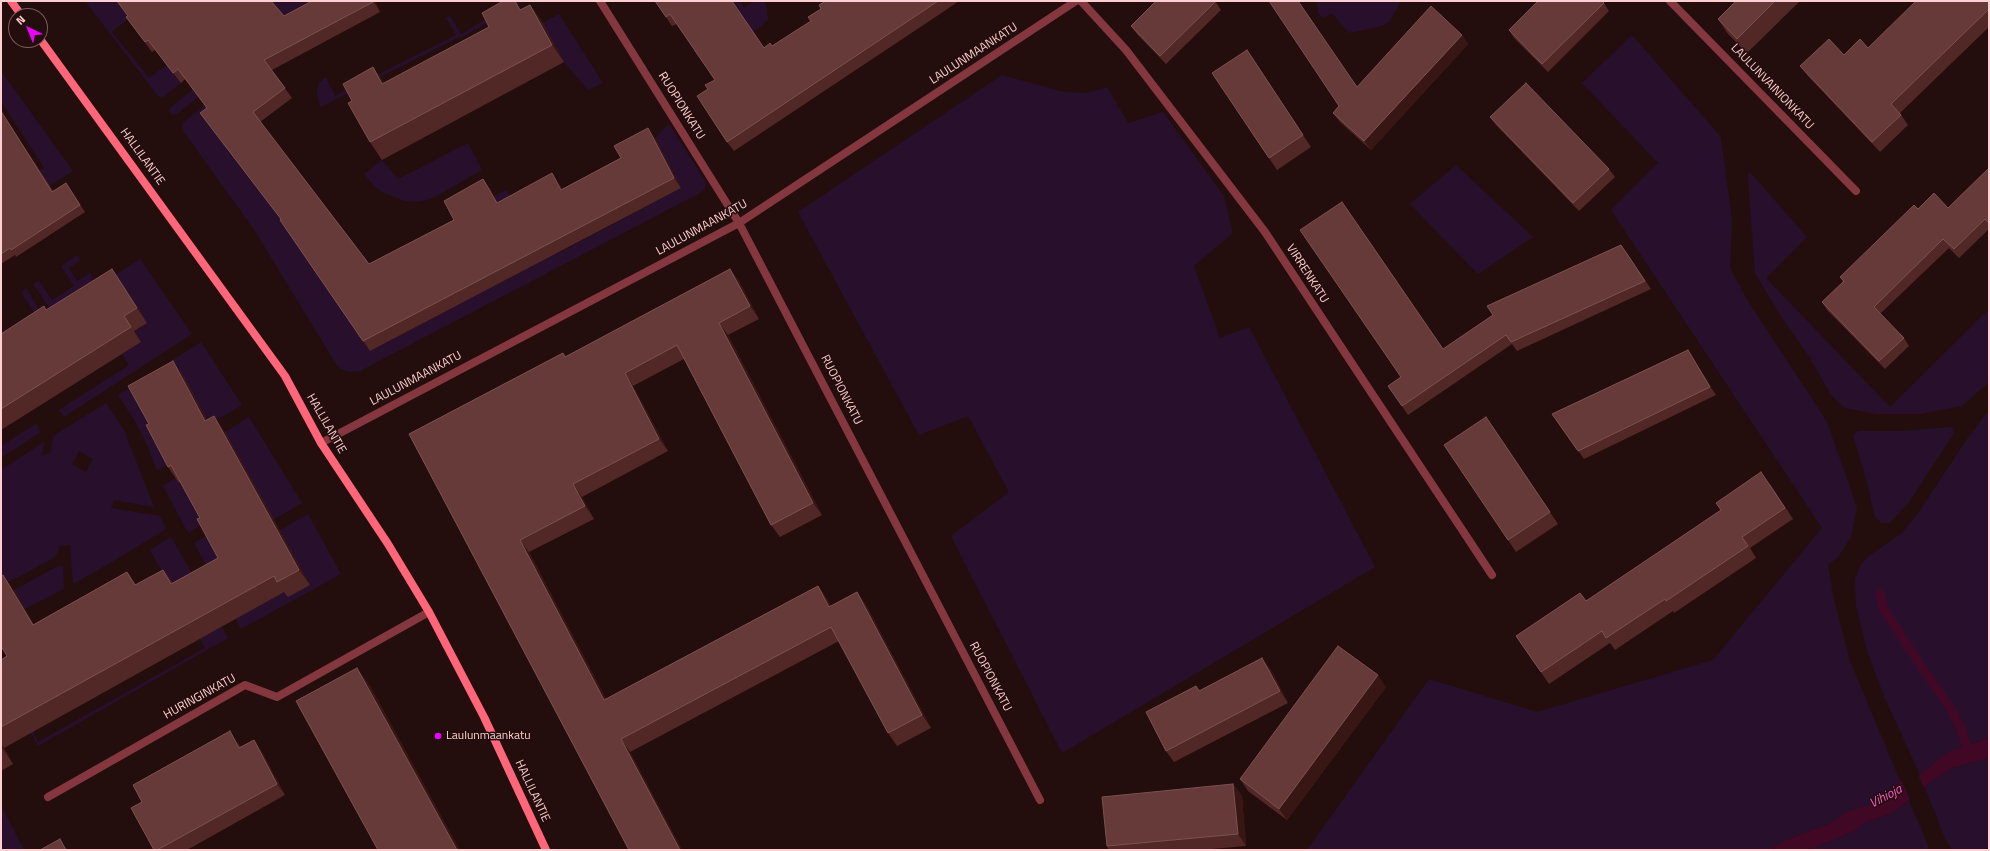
<!DOCTYPE html>
<html>
<head>
<meta charset="utf-8">
<style>
  body { margin:0 }
  #map { position:relative; width:1990px; height:851px; overflow:hidden; background:#230e0d; font-family:"Titillium Web",sans-serif }
  canvas { display:block }
  .frame { position:absolute; inset:0; border:2px solid #ffcfd1; pointer-events:none }
  .north { position:absolute; left:8px; top:8px; width:40px; height:40px; box-sizing:border-box; background:#230e0d; border:1px solid #7b5b5b; border-radius:50%; rotate:317deg; font-size:11px; font-weight:700; line-height:16px; text-align:center; color:#ffcfd1 }
  .north::after { content:''; display:block; margin:auto; width:14px; height:18px; background:#ed00fa; clip-path:polygon(50% 0,100% 100%,50% 72%,0 100%) }
</style>
</head>
<body>
<div id="map">
<canvas width="1990" height="851"></canvas>
<div class="frame"></div>
<div class="north">N</div>
</div>
<script>
const c = document.querySelector('canvas').getContext('2d');
c.lineJoin = 'round';
function fillPath(path, color) { c.fillStyle = color; c.fill(path, 'evenodd'); }
const shape = rows => new Path2D(rows.map(r => 'M' + r).join(''));
function trace(path, color, width, dash) { c.strokeStyle = color; c.lineWidth = width; c.lineCap = dash ? 'butt' : 'round'; c.setLineDash(dash || []); c.stroke(path); }
function label(font, color, halo, rows, align = 'center') {
  c.font = font + ' "Titillium Web",sans-serif'; c.lineWidth = 3; c.setLineDash([]); c.textBaseline = 'middle'; c.strokeStyle = halo; c.fillStyle = color; for (const [text, x, y, turn = 0] of rows) {
    c.save(); c.translate(x, y); c.rotate((+turn || 0) * Math.PI / 180); c.textAlign = isNaN(turn) ? turn : align; if (halo) c.strokeText(text, 0, 0); c.fillText(text, 0, 0); c.restore();
  }
}
fillPath(shape([
  [85,1,132,1,130,17,112,32,149,78,167,65,181,83,163,97,158,96],
  [269,1,338,1,278,34,177,114,171,115,169,111,171,107,242,51],
  [516,1,524,1,461,38,459,37,321,107,318,100,317,91,320,82,326,77,335,96,456,35,446,18,450,16,461,34],
  [736,1,739,1,744,8,755,1,763,1,767,7,768,20,763,25,750,34,746,21,734,2],
  [1317,1,1401,1,1389,22,1382,26,1349,33,1332,13,1324,18,1318,13],
  [559,14,603,83,588,90,564,62,543,23],
  [1632,35,1721,137,1732,221,1730,268,1749,303,1826,420,1843,467,1857,509,1851,537,1838,557,1828,565,1834,599,1850,661,1900,781,1889,793,1871,804,1844,813,1833,822,1784,841,1767,850,1307,850,1429,679,1537,712,1713,660,1822,528,1611,210,1658,163,1582,83],
  [261,59,201,115,285,224,370,351,532,266,494,196,506,190,514,203,535,209,557,254,681,188,655,138,669,124,705,181,706,186,703,191,698,194,360,371,349,372,341,369,336,364,255,231,184,132,182,127,184,122],
  [1,71,73,171,1,217,1,196,44,168,1,101],
  [1002,75,1064,92,1087,93,1107,87,1128,123,1163,112,1224,196,1233,233,1194,266,1220,338,1249,327,1375,567,1062,753,951,536,1009,492,968,416,919,435,798,212],
  [468,143,482,170,435,197,420,202,404,201,385,193,375,187,364,174,382,160,398,179],
  [1456,165,1533,237,1478,274,1410,204],
  [1749,171,1807,237,1766,278,1890,407,1989,309,1989,382,1962,406,1920,414,1876,414,1845,408,1831,395,1810,358,1779,313,1755,273,1748,179],
  [78,255,81,260,69,268,77,281,90,273,94,281,50,309,33,284,39,281,52,300,74,286,61,266],
  [140,259,192,334,64,417,59,410,129,365,122,354,141,342,134,331,147,323,90,291],
  [26,288,42,314,1,341,1,333,34,312,21,292],
  [201,342,242,405,210,424,169,464,157,471,148,447,136,423,118,395],
  [106,403,124,430,154,507,114,500,111,508,160,516,166,529,112,562,73,584,70,545,59,546,57,554,52,559,1,586,1,470,44,442,42,456,51,452,53,436],
  [79,451,93,459,86,472,72,464],
  [1989,410,1989,738,1964,746,1936,761,1920,775,1884,696,1867,651,1856,605,1855,579,1861,564,1869,556,1902,533,1919,512,1967,439],
  [249,417,302,503,273,520,225,432],
  [36,424,41,432,1,458,1,446],
  [1949,427,1952,428,1954,433,1909,502,1890,523,1881,523,1874,515,1868,486,1853,435,1858,431,1900,431],
  [177,477,179,482,182,481,205,523,188,533,163,486],
  [308,514,341,574,241,629,194,543,208,535,285,592,310,585,280,530],
  [171,537,197,582,184,589,164,575,150,550],
  [60,565,63,566,64,589,25,609,14,590],
  [222,627,228,638,38,746,1,680,1,669,38,742,205,648,200,639],
  [1989,758,1989,847,1983,850,1952,850,1945,838,1925,788,1930,782,1952,768],
  [1909,801,1930,850,1809,850,1854,831,1866,822,1892,813],
  [1,805,24,850,1,850]
]), '#28102d');
fillPath(shape([
  [1989,738,1989,758,1952,768,1930,782,1920,792,1892,813,1866,822,1854,831,1809,850,1767,850,1784,841,1833,822,1844,813,1871,804,1889,793,1900,781,1920,775,1936,761,1951,751]
]), '#410826');
fillPath(shape([
  [1918,774,1925,791,1911,802,1901,779]
]), '#230e0d');
trace(shape([
  [1880,594,1883,608,1923,669,1951,709,1961,728,1970,755]
]), '#410826', 9);
trace(shape([
  [600,1,739,223,1040,800],
  [1081,1,1126,50,1265,232,1492,575],
  [1670,1,1856,191],
  [321,443,739,223,1076,1],
  [48,797,245,685,277,697,429,612]
]), '#84373f', 8);
trace(shape([
  [11,1,22,16],
  [40,39,285,376,321,443,388,544,429,612,484,717,546,850]
]), '#ff667a', 8);
fillPath(shape([
  [117,1,271,1,284,16,312,1,375,1,380,12,272,70,292,98,260,122,369,264,454,220,483,179,490,189,497,202,559,184,562,189,621,158,655,138,681,188,370,351,280,220,281,219,200,113,207,108,185,79,181,83,155,50,152,52,126,17,128,16],
  [655,1,764,48,772,46,811,21,821,9,824,2,823,1,959,1,940,14,734,151,727,142,708,89,715,80,677,24,672,26],
  [1215,1,1221,10,1166,64,1137,34,1131,26],
  [1734,1,1800,1,1747,53,1728,34,1718,19,1735,2],
  [1989,1,1989,27,1900,113,1908,125,1880,152,1808,76,1800,66,1868,48],
  [1604,3,1609,11,1548,72,1514,38,1509,30],
  [530,5,543,23,564,62,382,160,370,142,352,101,373,67,384,83],
  [1462,35,1468,44,1371,150,1340,122,1333,113,1357,87],
  [1255,62,1311,147,1277,170,1269,158],
  [1,111,53,191,66,183,85,212,16,257,15,255,1,264],
  [1490,117,1609,169,1615,177,1579,211,1496,125],
  [1989,168,1989,229,1959,258,1949,248,1880,314,1904,338,1909,346,1885,369,1827,310,1822,302,1843,282,1840,277,1918,209,1948,208],
  [1627,253,1651,289,1517,351,1512,344,1408,415,1388,386,1443,349],
  [730,269,739,281,759,319,728,335,822,515,780,537,771,525,684,359,633,386,668,451,582,497,594,519,529,552,606,699,818,586,827,599,831,606,857,592,866,605,931,728,897,746,888,733,839,641,630,752,682,850,629,850,409,434,563,353,566,357],
  [122,283,147,323,134,331,141,342,1,430,1,334,46,310],
  [1688,350,1716,395,1584,459,1552,414],
  [184,377,207,420,225,432,310,585,288,597,284,592,4,748,13,764,1,771,1,660,7,656,14,590,34,625,127,572,136,585,163,570,173,583,218,558,200,518,180,482,179,483,168,467,149,424],
  [1494,429,1558,524,1516,552,1508,540],
  [1770,484,1793,519,1750,548,1756,558,1674,613,1673,611,1615,650,1610,643,1549,684,1516,636,1586,601],
  [1271,670,1288,703,1174,762,1166,751,1196,686,1200,691],
  [1386,687,1287,820,1248,791,1240,779],
  [254,740,262,752,285,795,187,850,154,850,142,802,238,743,241,747],
  [1233,784,1242,796,1246,846,1200,850,1109,850,1107,846]
]), '#522826');
fillPath(shape([
  [373,1,375,1,380,12],
  [515,1,524,14,520,10],
  [530,5,543,23,564,62,552,45],
  [1462,35,1468,44,1371,150,1364,141],
  [373,67,386,85,382,84],
  [648,128,655,138,681,188,674,178],
  [552,173,559,184,568,200,561,190],
  [483,179,490,189,504,213,497,203],
  [112,269,122,283,147,323,137,308],
  [730,269,739,281,759,319,750,306],
  [719,323,728,335,822,515,813,503],
  [1688,350,1693,358,1716,395,1710,387],
  [173,361,184,377,216,436,205,421],
  [625,373,633,386,668,451,659,439],
  [214,416,225,432,310,585,299,570],
  [573,484,582,497,594,519,585,506],
  [520,540,529,552,613,712,604,700],
  [163,570,174,586,171,584],
  [127,572,138,588,135,585],
  [3,575,14,590,44,641,33,625],
  [818,586,827,599,838,620,829,607],
  [857,592,866,605,931,728,922,715],
  [1262,658,1271,670,1288,703,1280,691],
  [357,668,371,687,460,850,457,850],
  [1378,675,1386,687,1287,820,1279,809],
  [230,731,238,743,248,760,239,748],
  [621,739,630,752,682,850,680,850],
  [254,740,262,752,285,795,277,784],
  [1,744,4,748,13,764,2,748],
  [1233,784,1242,796,1246,846,1238,834],
  [60,839,66,848,67,850,66,850]
]), '#371614');
const building = shape([
  [117,1,271,1,284,16,312,1,373,1,373,2,264,60,285,88,253,112,369,264,454,220,444,201,483,179,497,203,552,173,561,190,621,158,614,146,648,128,674,178,363,341,280,220,281,219,200,113,207,108,178,69,173,73,148,40,145,42,126,17,128,16,117,1],
  [503,1,515,1,520,10,530,5,552,45,370,142,348,103,352,101,343,84,373,67,382,84,489,27,482,13,503,1],
  [655,1,732,1,764,48,770,43,772,46,811,21,808,17,821,9,819,5,824,2,823,1,938,1,727,142,697,96,708,89,705,85,715,80,670,14,666,17,655,1],
  [1156,1,1215,1,1215,2,1160,56,1131,26,1156,1],
  [1269,1,1298,1,1357,87,1431,6,1462,35,1364,141,1333,113,1339,106,1269,1],
  [1538,1,1602,1,1604,3,1542,64,1509,30,1538,1],
  [1736,1,1775,1,1737,39,1718,19,1736,1],
  [1916,1,1989,1,1989,9,1891,104,1901,115,1872,142,1800,66,1829,39,1844,55,1860,39,1868,48,1916,1],
  [1247,50,1303,135,1269,158,1212,73,1247,50],
  [1526,83,1609,169,1573,203,1490,117,1526,83],
  [1,111,52,192,66,183,80,205,11,250,10,248,1,254,1,111],
  [1989,168,1989,223,1985,219,1954,249,1943,239,1874,307,1904,338,1879,361,1822,302,1844,281,1840,277,1914,205,1918,209,1934,193,1948,208,1989,168],
  [1342,202,1443,349,1493,315,1487,306,1621,245,1645,281,1511,342,1506,335,1402,406,1388,386,1401,377,1300,230,1342,202],
  [112,269,137,308,124,316,131,327,1,409,1,334,44,306,46,310,112,269],
  [730,269,750,306,719,323,813,503,771,525,677,345,625,373,659,439,573,484,585,506,520,540,604,700,818,586,829,607,857,592,922,715,888,733,831,627,621,739,680,850,629,850,409,434,563,353,565,357,730,269],
  [1688,350,1710,387,1578,451,1552,414,1688,350],
  [173,361,205,421,214,416,299,570,277,582,274,576,1,727,1,660,7,656,1,646,1,576,3,575,33,625,127,572,135,585,163,570,171,584,218,558,197,519,200,518,171,465,168,467,146,425,149,424,128,386,173,361],
  [1486,417,1550,512,1508,540,1444,445,1486,417],
  [1761,472,1785,508,1742,537,1748,546,1666,601,1665,599,1606,638,1602,631,1541,672,1516,636,1580,593,1586,601,1721,510,1716,503,1761,472],
  [1338,646,1378,675,1279,809,1240,779,1338,646],
  [1262,658,1280,691,1166,751,1146,712,1196,686,1199,691,1262,658],
  [357,668,457,850,378,850,296,701,357,668],
  [230,731,239,748,254,740,277,784,157,850,154,850,131,808,142,802,133,785,230,731],
  [1233,784,1238,834,1107,846,1102,797,1233,784],
  [60,839,66,850,40,850,60,839]
]);
fillPath(building, '#653a38');
trace(building, '#7d5150', 1);
for (const [x, y, r, color] of [
  [438,736,4,"#ed00fa"]
]) { const dot = new Path2D(); dot.arc(x, y, r, 0, 2 * Math.PI); c.fillStyle = color; c.fill(dot); trace(dot, '#230e0d', 1.5); }
label('12px', '#ffcfd1', '#230e0d', [
  ["LAULUNMAANKATU",974,54,-33],
  ["LAULUNVAINIONKATU",1772,87,46],
  ["RUOPIONKATU",681,106,58],
  ["HALLILANTIE",142,157,54],
  ["LAULUNMAANKATU",702,228,-29],
  ["VIRRENKATU",1307,274,57],
  ["LAULUNMAANKATU",416,379,-28],
  ["RUOPIONKATU",841,390,63],
  ["HALLILANTIE",326,424,60],
  ["RUOPIONKATU",990,677,62],
  ["HURINGINKATU",200,697,-29],
  ["HALLILANTIE",532,791,65]
]);
label('12px', '#ffcfd1', '#230e0d', [
  ["Laulunmaankatu",446,736]
], 'left');
label('italic 13px', '#ff5dcd', '#230e0d', [
  ["Vihioja",1886,797,-28]
]);
</script>
</body>
</html>
